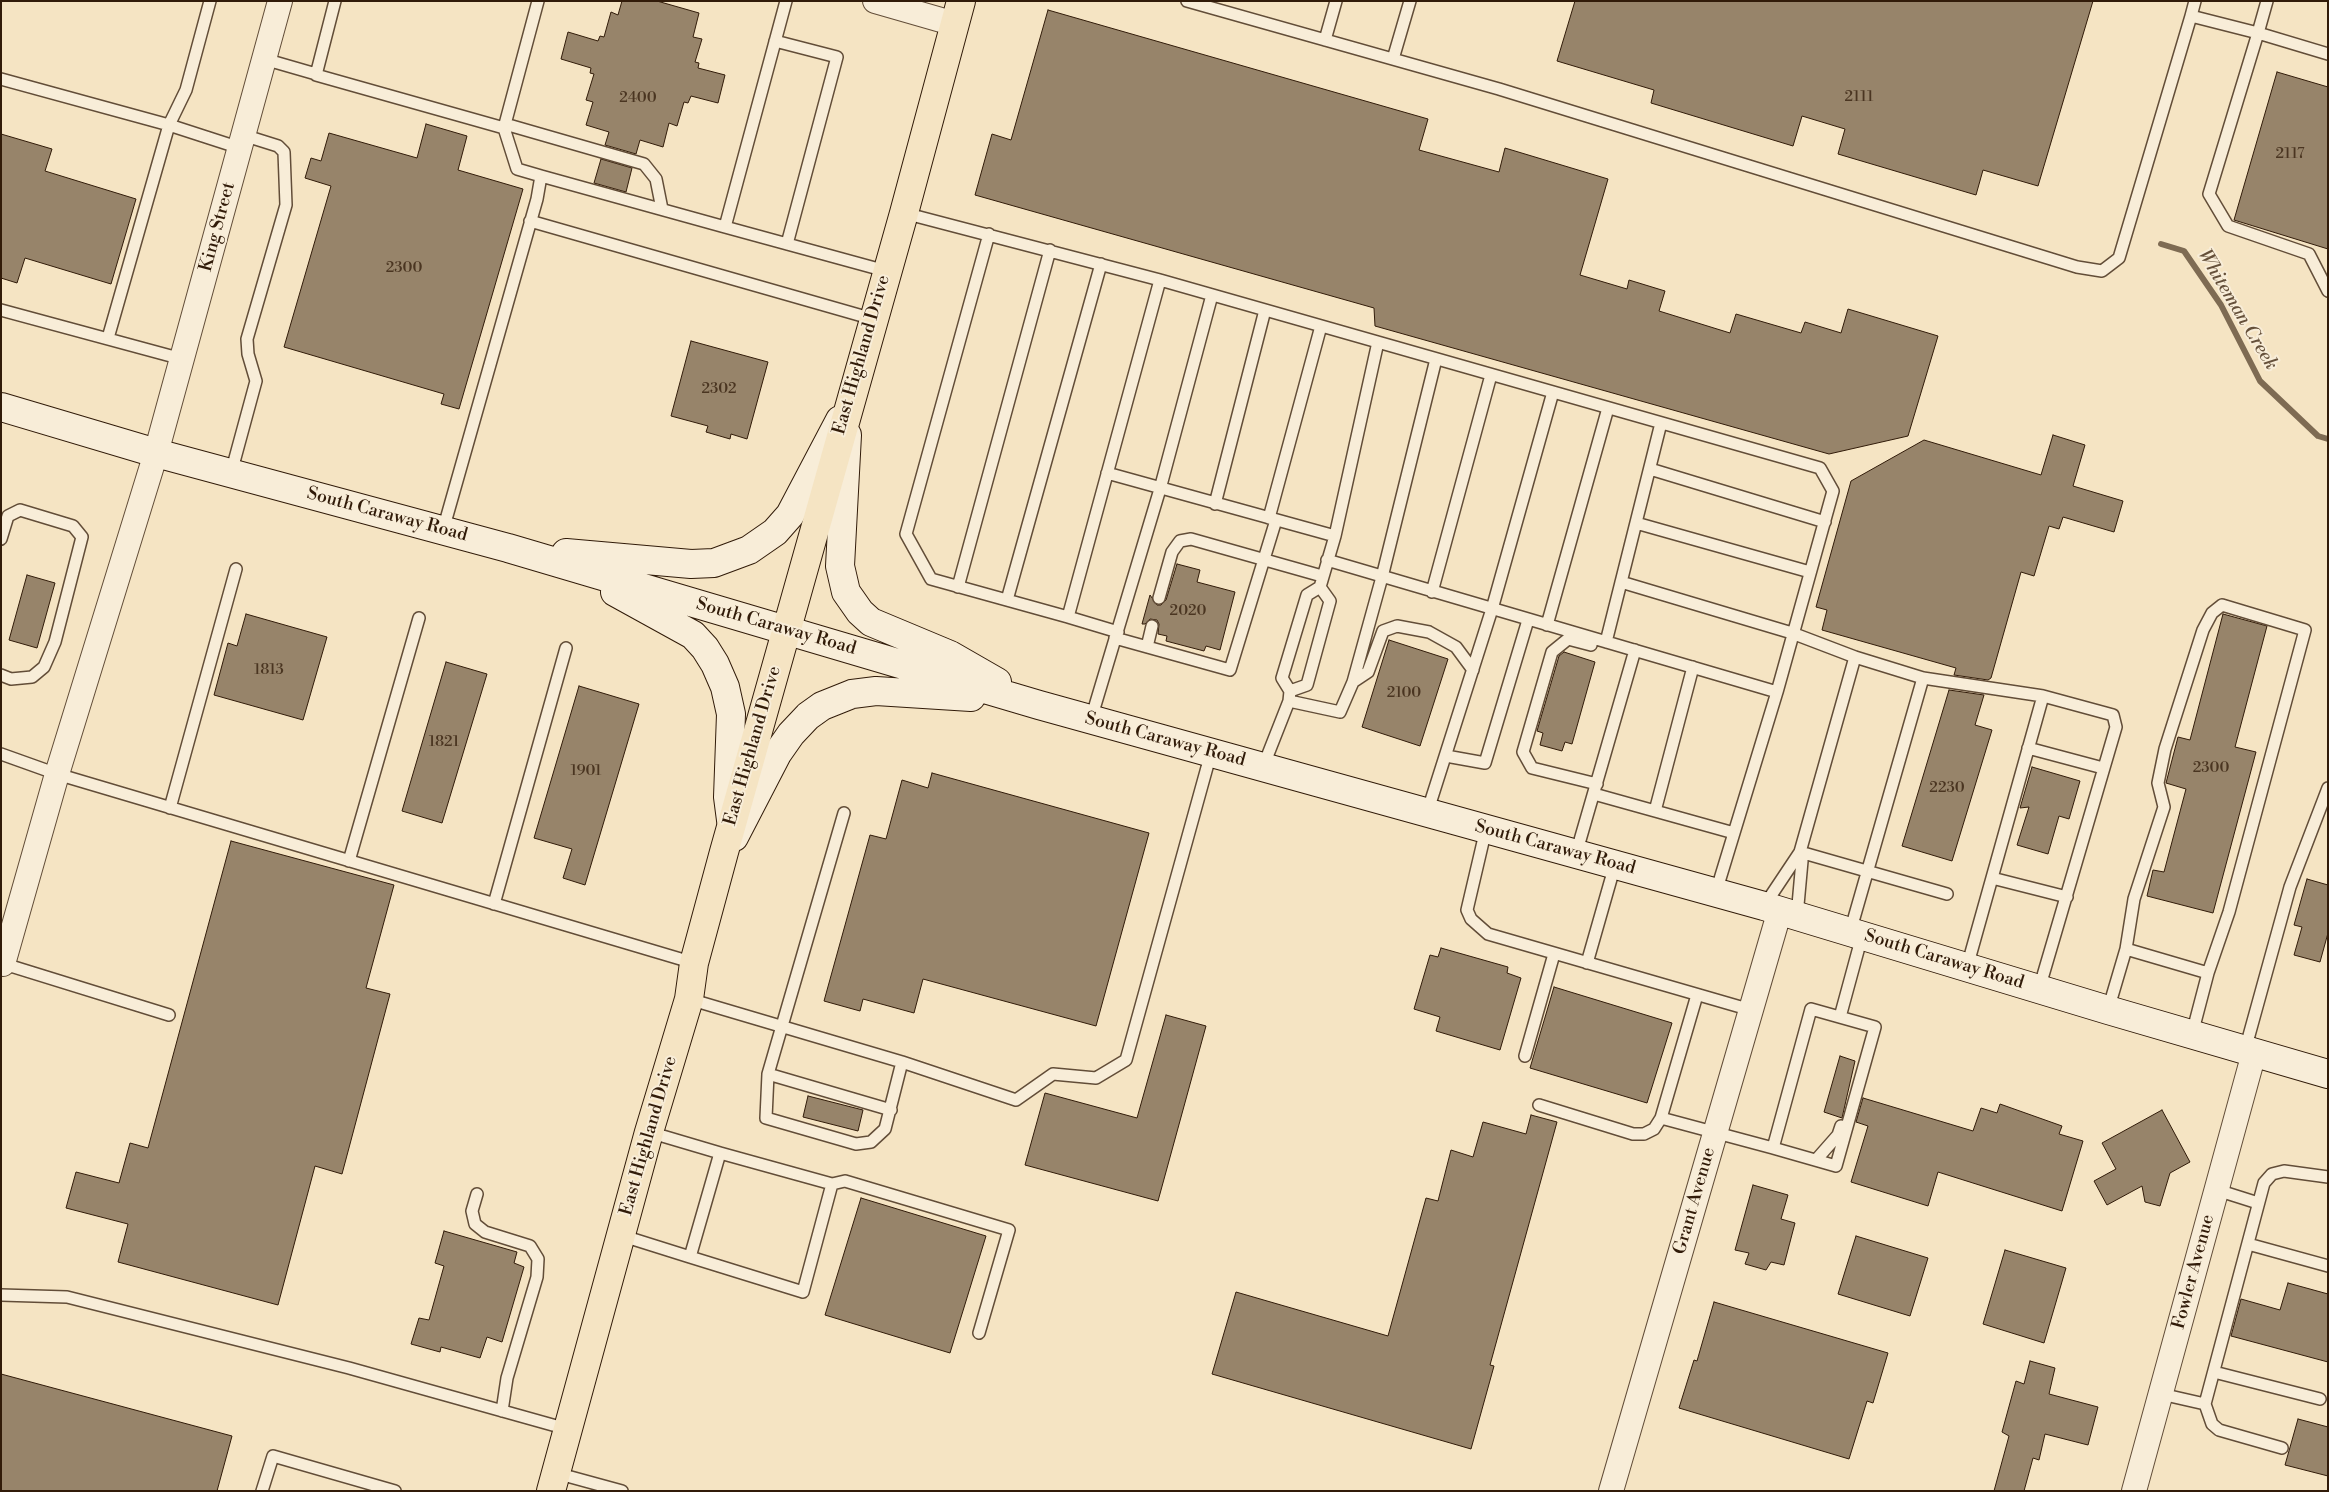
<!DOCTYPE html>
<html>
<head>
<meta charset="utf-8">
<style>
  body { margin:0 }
  #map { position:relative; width:2329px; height:1492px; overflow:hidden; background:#f5e4c3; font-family:"Libre Bodoni",serif }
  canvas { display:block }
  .frame { position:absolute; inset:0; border:2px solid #311b09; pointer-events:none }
</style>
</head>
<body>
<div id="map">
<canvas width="2329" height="1492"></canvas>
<div class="frame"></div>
</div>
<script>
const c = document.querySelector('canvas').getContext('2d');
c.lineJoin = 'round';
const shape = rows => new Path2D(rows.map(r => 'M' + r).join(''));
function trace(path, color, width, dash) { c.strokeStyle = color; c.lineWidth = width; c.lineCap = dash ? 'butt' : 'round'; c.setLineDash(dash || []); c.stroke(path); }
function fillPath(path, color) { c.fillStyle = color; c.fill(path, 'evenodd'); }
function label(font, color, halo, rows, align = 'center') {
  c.font = font + ' "Libre Bodoni",serif'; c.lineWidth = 4; c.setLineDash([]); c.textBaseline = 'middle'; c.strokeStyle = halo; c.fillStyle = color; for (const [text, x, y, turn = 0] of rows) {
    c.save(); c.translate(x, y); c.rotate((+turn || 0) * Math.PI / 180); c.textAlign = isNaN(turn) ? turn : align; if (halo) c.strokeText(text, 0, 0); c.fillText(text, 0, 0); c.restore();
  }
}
trace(shape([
  [2161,244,2184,251,2221,305,2260,381,2318,436,2328,439]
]), '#7e6b53', 6);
const building = shape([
  [622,1,657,1,699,13,693,37,702,39,695,62,699,63,698,68,725,75,718,103,691,96,688,103,684,102,677,126,669,123,663,147,640,140,636,154,605,145,609,132,586,125,593,102,586,100,594,74,590,73,591,68,561,59,568,32,598,41,600,36,604,37,611,12,618,15,622,1],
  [1575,1,2093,1,2038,186,1983,170,1976,195,1838,154,1845,129,1802,116,1793,146,1651,103,1654,90,1557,61,1575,1],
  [1048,10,1428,119,1419,150,1499,172,1505,148,1608,179,1580,275,1627,289,1629,280,1665,291,1659,311,1730,333,1736,314,1801,333,1805,322,1841,333,1848,309,1938,336,1908,436,1829,454,1375,326,1374,308,975,195,992,134,1011,140,1048,10],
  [2277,72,2328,87,2328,249,2234,220,2277,72],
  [426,124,467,136,458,170,523,189,459,409,441,404,444,394,284,347,331,186,305,178,311,158,321,161,329,133,417,158,426,124],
  [1,134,52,149,45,171,136,199,111,284,25,258,17,283,1,278,1,134],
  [601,159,632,168,626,192,594,183,601,159],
  [691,341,768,362,747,439,731,434,730,439,706,432,708,426,671,416,691,341],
  [2053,435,2085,445,2073,486,2123,501,2114,532,2063,517,2059,529,2049,526,2034,576,2021,572,1991,678,1988,680,1954,675,1956,668,1822,630,1827,610,1816,607,1851,481,1924,440,2041,475,2053,435],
  [1177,564,1200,570,1197,582,1235,592,1220,650,1206,646,1204,651,1166,641,1167,636,1158,634,1159,624,1157,620,1150,619,1145,624,1142,624,1150,595,1157,605,1161,605,1166,600,1177,564],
  [27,575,55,583,37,648,9,640,27,575],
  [246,614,327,637,303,720,214,695,228,643,237,646,246,614],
  [2223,614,2267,626,2235,747,2256,752,2213,913,2147,896,2153,870,2164,872,2186,789,2166,783,2178,737,2190,740,2223,614],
  [1389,640,1448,659,1420,746,1362,727,1389,640],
  [1564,652,1595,662,1572,744,1565,742,1562,751,1540,745,1543,733,1537,731,1559,656,1564,652],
  [446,662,487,674,442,823,402,811,446,662],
  [579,686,639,704,585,885,563,878,572,849,534,838,579,686],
  [1949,690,1984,695,1975,725,1992,730,1952,861,1902,846,1949,690],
  [2032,767,2080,781,2069,819,2059,816,2048,854,2017,845,2029,807,2020,808,2032,767],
  [932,773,1149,833,1096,1026,923,979,914,1013,863,999,860,1011,824,1001,870,835,886,839,902,780,928,788,932,773],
  [231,841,394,885,366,988,390,994,342,1174,315,1166,278,1305,118,1262,128,1224,66,1208,76,1172,119,1183,130,1143,148,1148,231,841],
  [2307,879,2328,885,2328,933,2320,962,2294,955,2302,927,2294,925,2307,879],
  [1441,948,1508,967,1507,973,1521,978,1500,1050,1436,1031,1440,1017,1414,1009,1430,955,1438,957,1441,948],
  [1554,987,1672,1023,1647,1103,1530,1068,1554,987],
  [1166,1015,1206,1026,1158,1201,1025,1165,1045,1093,1137,1118,1166,1015],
  [1840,1056,1855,1061,1842,1118,1824,1112,1840,1056],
  [808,1096,863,1110,858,1131,803,1117,808,1096],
  [1863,1098,1973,1131,1981,1108,1997,1113,2000,1104,2062,1126,2059,1134,2083,1141,2062,1211,1938,1172,1928,1206,1851,1182,1868,1126,1856,1122,1863,1098],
  [2162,1110,2190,1162,2170,1173,2160,1206,2145,1202,2142,1186,2107,1205,2094,1181,2116,1169,2102,1143,2162,1110],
  [1531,1115,1557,1122,1490,1365,1494,1366,1471,1449,1212,1374,1236,1292,1388,1336,1426,1198,1438,1201,1451,1150,1473,1157,1483,1122,1526,1134,1531,1115],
  [1753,1185,1788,1195,1781,1219,1795,1223,1784,1265,1771,1262,1766,1270,1745,1264,1749,1253,1735,1250,1753,1185],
  [861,1198,986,1236,950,1353,825,1315,861,1198],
  [444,1231,517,1252,514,1263,524,1267,502,1342,487,1337,480,1358,441,1347,440,1352,411,1344,419,1318,429,1320,444,1266,435,1263,444,1231],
  [1856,1236,1928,1258,1910,1316,1838,1294,1856,1236],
  [2005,1250,2066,1268,2044,1343,1983,1324,2005,1250],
  [2288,1283,2328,1294,2328,1362,2231,1336,2241,1299,2280,1310,2288,1283],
  [1714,1302,1888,1353,1873,1403,1867,1401,1849,1459,1679,1408,1694,1360,1697,1361,1714,1302],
  [2030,1361,2055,1368,2049,1394,2098,1407,2088,1445,2045,1434,2039,1460,2033,1458,2024,1491,1994,1491,2009,1436,2002,1432,2016,1381,2024,1384,2030,1361],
  [1,1374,232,1436,217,1491,1,1491,1,1374],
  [2298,1419,2328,1427,2328,1476,2285,1465,2298,1419]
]);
fillPath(building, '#97846a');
trace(building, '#311b09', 1);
const service = shape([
  [335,1,316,75,504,128],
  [786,1,725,227,886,271],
  [1187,1,1499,89,2077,267,2102,271,2119,258,2191,16],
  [2195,1,2191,16,2258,33,2209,194,2228,226,2309,254,2328,291],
  [2267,1,2258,33,2328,54],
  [1325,40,1336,1],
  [775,41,837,57,787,244],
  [264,59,316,74],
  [1393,59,1410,1],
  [1,79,169,125,240,148],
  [505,124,644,164,656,179,662,209],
  [541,176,725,227],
  [904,213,1160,280,1820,468,1833,491,1777,692,1716,892],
  [530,221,873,319],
  [989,234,906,534,931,579,1068,617,1160,280],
  [1,310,182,359],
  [108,338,169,125,186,90,210,1],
  [1650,469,1825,522],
  [231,473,256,381,248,354,247,339,286,205,284,152,278,146,243,135],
  [1107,473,1335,536],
  [1215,504,1265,310],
  [1269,518,1321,326],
  [1636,523,1810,572],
  [443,530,537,199,541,176,517,169,504,128,538,1],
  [1,539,8,516,20,510,73,526,82,537,55,642,44,667,32,677,11,679,1,675],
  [1327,560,1777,692],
  [1621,582,1792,633,1855,657,1923,678,2043,696,1967,967],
  [958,587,1050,250],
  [1432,592,1491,375],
  [1159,598,1172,552,1180,541,1191,539,1322,576],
  [1007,600,1101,264],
  [1068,617,1118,632],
  [1547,625,1608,408],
  [1115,638,1230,670,1276,520],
  [1606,642,1661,423],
  [1591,645,1568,639,1552,652,1523,752,1532,768,1597,784],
  [1147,647,1152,626],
  [1353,682,1368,672,1383,631,1397,626,1429,632,1456,647,1473,670],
  [1290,691,1307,685,1330,601,1320,587,1335,536,1378,342],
  [1289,701,1340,712,1353,682,1382,577,1436,359],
  [1091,719,1160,489,1212,295],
  [2028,748,2103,768],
  [1,754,57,774,694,963],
  [1446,756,1485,763,1528,620],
  [1263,767,1289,701,1290,691,1282,678,1307,595,1320,587],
  [1594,794,1734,833],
  [170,808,236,569],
  [1655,811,1693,667],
  [844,813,768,1074,766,1118,856,1144,871,1142,885,1129,902,1062],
  [1427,813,1492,609,1553,392],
  [1486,829,1467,910,1471,919,1488,934,1751,1010],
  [1800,852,1947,894],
  [1576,854,1635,650],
  [349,861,419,618],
  [1992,878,2067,897],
  [494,904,566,648],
  [1764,906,1800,852,1855,657],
  [1797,916,1802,861,1800,852],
  [1850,932,1923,678],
  [2126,949,2134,899,2164,807,2158,783,2165,749,2203,630,2212,613,2222,605,2305,630,2229,912,2208,973],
  [1,963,169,1015],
  [1587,963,1615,865],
  [2039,989,2116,727,2113,715,2043,696],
  [689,999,902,1062,1016,1100,1053,1074,1096,1078,1126,1060,1211,753],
  [1811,1009,1875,1027,1836,1166,1773,1148,1811,1009],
  [2108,1010,2126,949,2208,973,2192,1034],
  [1840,1017,1862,936],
  [2245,1050,2290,887,2328,788],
  [1525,1056,1554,954],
  [768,1074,891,1110],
  [1539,1105,1633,1134,1644,1134,1654,1129,1661,1118,1697,995],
  [1661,1118,1773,1148],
  [1816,1160,1838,1135,1841,1126],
  [832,1184,845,1181,1009,1230,979,1333],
  [2217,1190,2258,1203],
  [477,1194,472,1211,475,1224,485,1232,530,1246,538,1259,537,1277,507,1378,502,1411],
  [620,1235,690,1257,720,1153,649,1132],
  [2248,1244,2328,1266],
  [690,1257,803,1292,832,1184,720,1153],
  [1,1295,67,1297,349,1368,567,1429],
  [2214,1372,2320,1399],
  [2161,1394,2205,1404],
  [2282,1448,2219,1430,2212,1424,2205,1404,2264,1183,2272,1174,2284,1171,2328,1177],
  [556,1473,622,1491],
  [262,1491,273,1456,395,1491]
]);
const minor = shape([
  [875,1,955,24],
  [3,964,57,774,156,453,280,1],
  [1611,1491,1780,910],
  [2134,1491,2254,1053]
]);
const secondary = shape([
  [1,407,156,453,508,548,1039,705,1764,906,2108,1010,2328,1074],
  [847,435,840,566,846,592,860,612,871,622,950,655,997,682],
  [566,553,691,564,714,563,749,550,775,532,790,515,840,420],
  [615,592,693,635,705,648,715,664,725,687,731,714,728,797,731,820],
  [734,837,777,754,791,734,808,716,822,706,852,694,876,691,971,697]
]);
const primary = shape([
  [551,1491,649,1132,689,999,694,963,724,852,904,213,961,1]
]);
trace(service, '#624d38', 14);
trace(minor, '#624d38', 26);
trace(secondary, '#311b09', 30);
trace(primary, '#311b09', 30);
trace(service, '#f8edd8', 11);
trace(minor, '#f8edd8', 24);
trace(secondary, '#f8edd8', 28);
trace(primary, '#f5e4c3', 28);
label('15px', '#4a3521', null, [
  ["2111",1859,97],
  ["2400",638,98],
  ["2117",2290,154],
  ["2300",404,268],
  ["2302",719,389],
  ["2020",1188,611],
  ["1813",269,670],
  ["2100",1404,693],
  ["1821",444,742],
  ["2300",2211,768],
  ["1901",586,771],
  ["2230",1947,788]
]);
label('18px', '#311b09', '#f8edd8', [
  ["King Street",218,227,-75],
  ["East Highland Drive",862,355,-74],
  ["South Caraway Road",387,515,15],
  ["South Caraway Road",776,627,16],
  ["South Caraway Road",1165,740,15],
  ["East Highland Drive",753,746,-74],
  ["South Caraway Road",1555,848,15],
  ["South Caraway Road",1944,960,17],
  ["East Highland Drive",649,1136,-74],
  ["Grant Avenue",1695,1201,-74],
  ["Fowler Avenue",2194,1272,-75]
]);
label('italic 19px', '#65503a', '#f8edd8', [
  ["Whiteman Creek",2237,310,59]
]);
</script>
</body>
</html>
